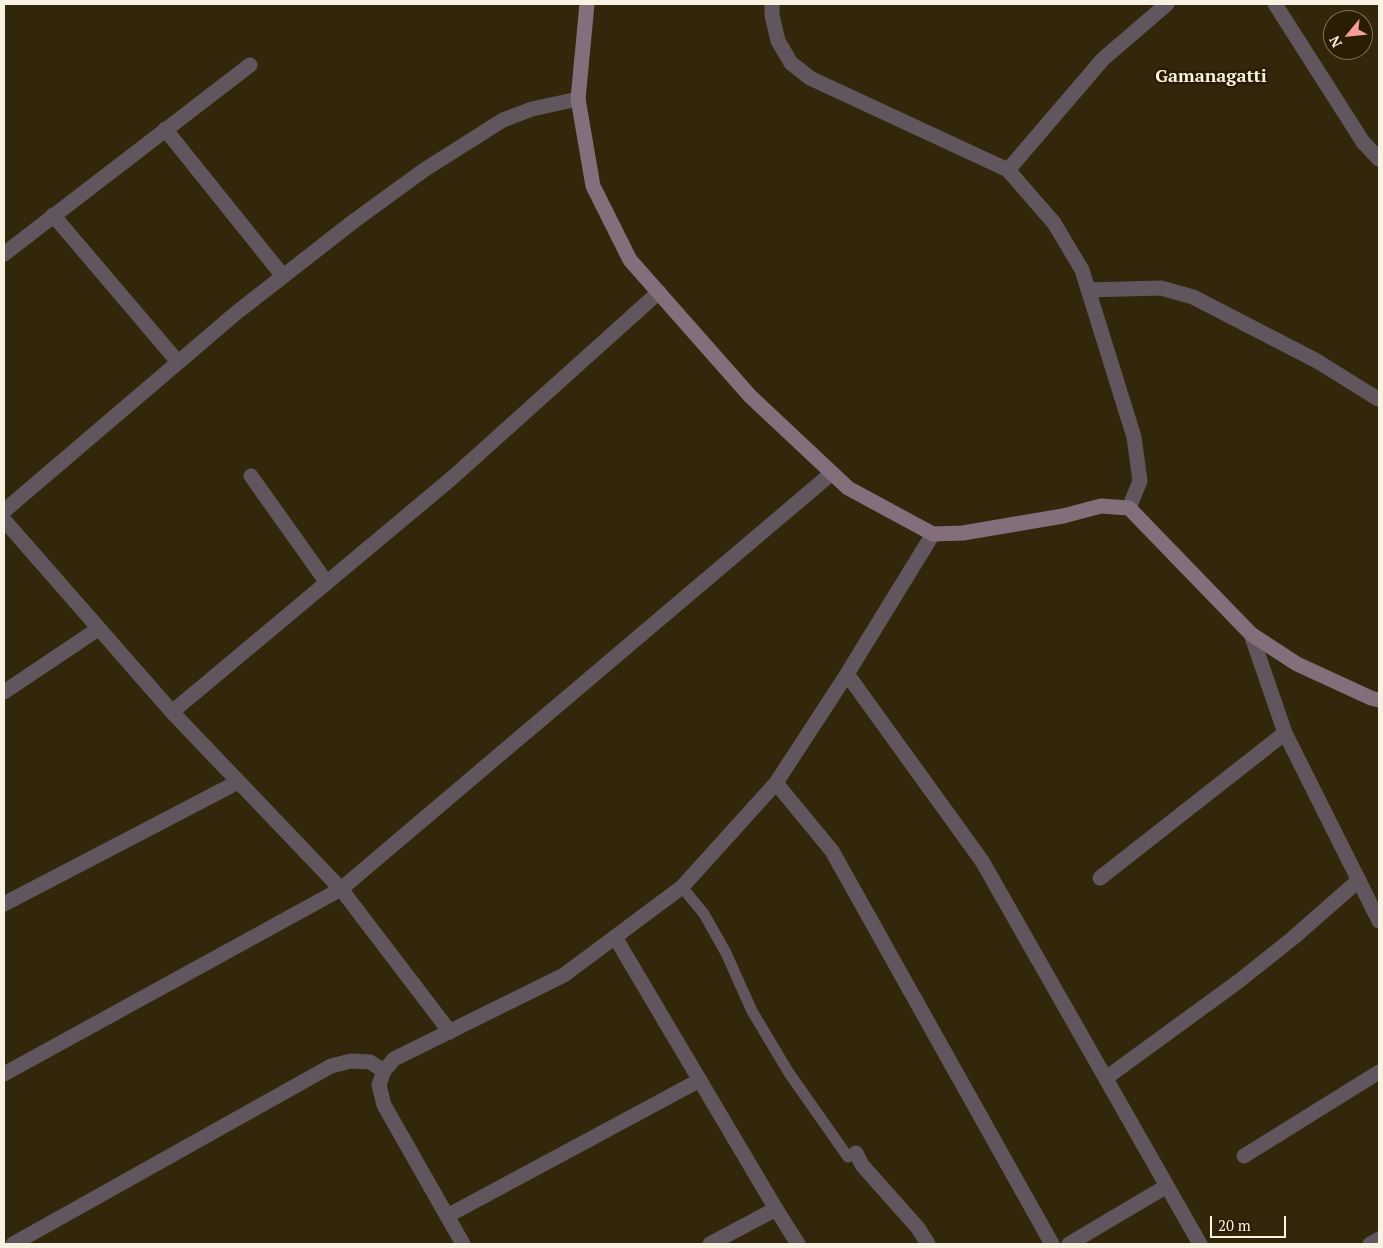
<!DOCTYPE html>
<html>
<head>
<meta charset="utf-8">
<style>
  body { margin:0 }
  #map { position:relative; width:1383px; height:1248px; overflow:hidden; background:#33270b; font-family:"PT Serif",serif }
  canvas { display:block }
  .frame { position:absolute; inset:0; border:5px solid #f9f1e1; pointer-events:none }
  .north { position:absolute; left:1323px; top:10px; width:50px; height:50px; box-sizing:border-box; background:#291d03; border:1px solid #7c725c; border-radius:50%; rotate:242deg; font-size:14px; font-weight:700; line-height:20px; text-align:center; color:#f9f1e1 }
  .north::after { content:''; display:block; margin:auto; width:18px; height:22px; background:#f59b98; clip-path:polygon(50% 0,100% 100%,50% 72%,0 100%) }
  .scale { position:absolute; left:1210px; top:1216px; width:76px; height:22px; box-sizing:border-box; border:2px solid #f9f1e1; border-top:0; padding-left:6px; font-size:15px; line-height:18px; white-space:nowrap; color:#f9f1e1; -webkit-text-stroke:4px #291d03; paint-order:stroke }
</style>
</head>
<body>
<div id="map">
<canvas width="1383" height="1248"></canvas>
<div class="frame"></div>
<div class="north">N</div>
<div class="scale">20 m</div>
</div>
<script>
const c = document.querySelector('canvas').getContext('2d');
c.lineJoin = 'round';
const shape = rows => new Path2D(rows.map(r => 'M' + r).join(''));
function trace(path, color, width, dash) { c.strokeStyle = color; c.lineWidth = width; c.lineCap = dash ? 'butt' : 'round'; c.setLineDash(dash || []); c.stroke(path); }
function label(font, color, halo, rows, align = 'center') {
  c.font = font + ' "PT Serif",serif'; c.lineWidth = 5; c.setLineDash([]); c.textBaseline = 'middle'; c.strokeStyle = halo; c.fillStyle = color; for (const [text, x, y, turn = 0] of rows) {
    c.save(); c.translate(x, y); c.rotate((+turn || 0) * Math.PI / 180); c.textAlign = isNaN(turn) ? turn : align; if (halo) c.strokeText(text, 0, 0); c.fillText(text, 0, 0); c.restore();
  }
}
trace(shape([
  [682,887,704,914,726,953,752,1011,789,1073,848,1157]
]), '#62565e', 11);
trace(shape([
  [772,4,772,15,778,41,791,63,810,78,1008,170,1054,223,1082,270,1134,437,1140,481,1129,508],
  [1275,4,1363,142,1379,159],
  [165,129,283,276],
  [1008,170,1103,59,1167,4],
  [53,215,178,362],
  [4,254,250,65],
  [1088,290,1161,288,1193,297,1317,361,1378,399],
  [251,476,327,583],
  [4,511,236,313,354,221,424,170,503,120,532,109,578,99],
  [4,520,172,712,341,889,450,1032],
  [1251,634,1285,733,1379,921],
  [847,674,982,861,1200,1244],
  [4,692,98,629],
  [172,712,452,478,659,292],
  [776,783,832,851,1052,1244],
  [1100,878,1285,733],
  [4,904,238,782],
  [615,937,776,1209,798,1244],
  [4,1074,341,889,832,473],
  [1106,1078,1239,981,1293,938,1359,880],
  [856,1153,862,1165,918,1228,928,1244],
  [1244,1156,1379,1072],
  [447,1216,700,1080],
  [13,1244,331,1066,351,1061,370,1062,384,1071],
  [463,1244,384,1105,379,1085,384,1071,394,1059,564,975,682,887,776,783,847,674,933,534],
  [710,1244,776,1209],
  [1069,1244,1167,1186],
  [1370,1244,1379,1239]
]), '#62565e', 15);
trace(shape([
  [587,4,578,99,593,186,630,260,750,396,848,488,933,534,963,533,1063,516,1101,506,1129,508,1251,634,1297,664,1371,698,1379,700]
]), '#826f7b', 15);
label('bold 18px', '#f9f1e1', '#291d03', [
  ["Gamanagatti",1211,77]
]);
</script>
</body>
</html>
